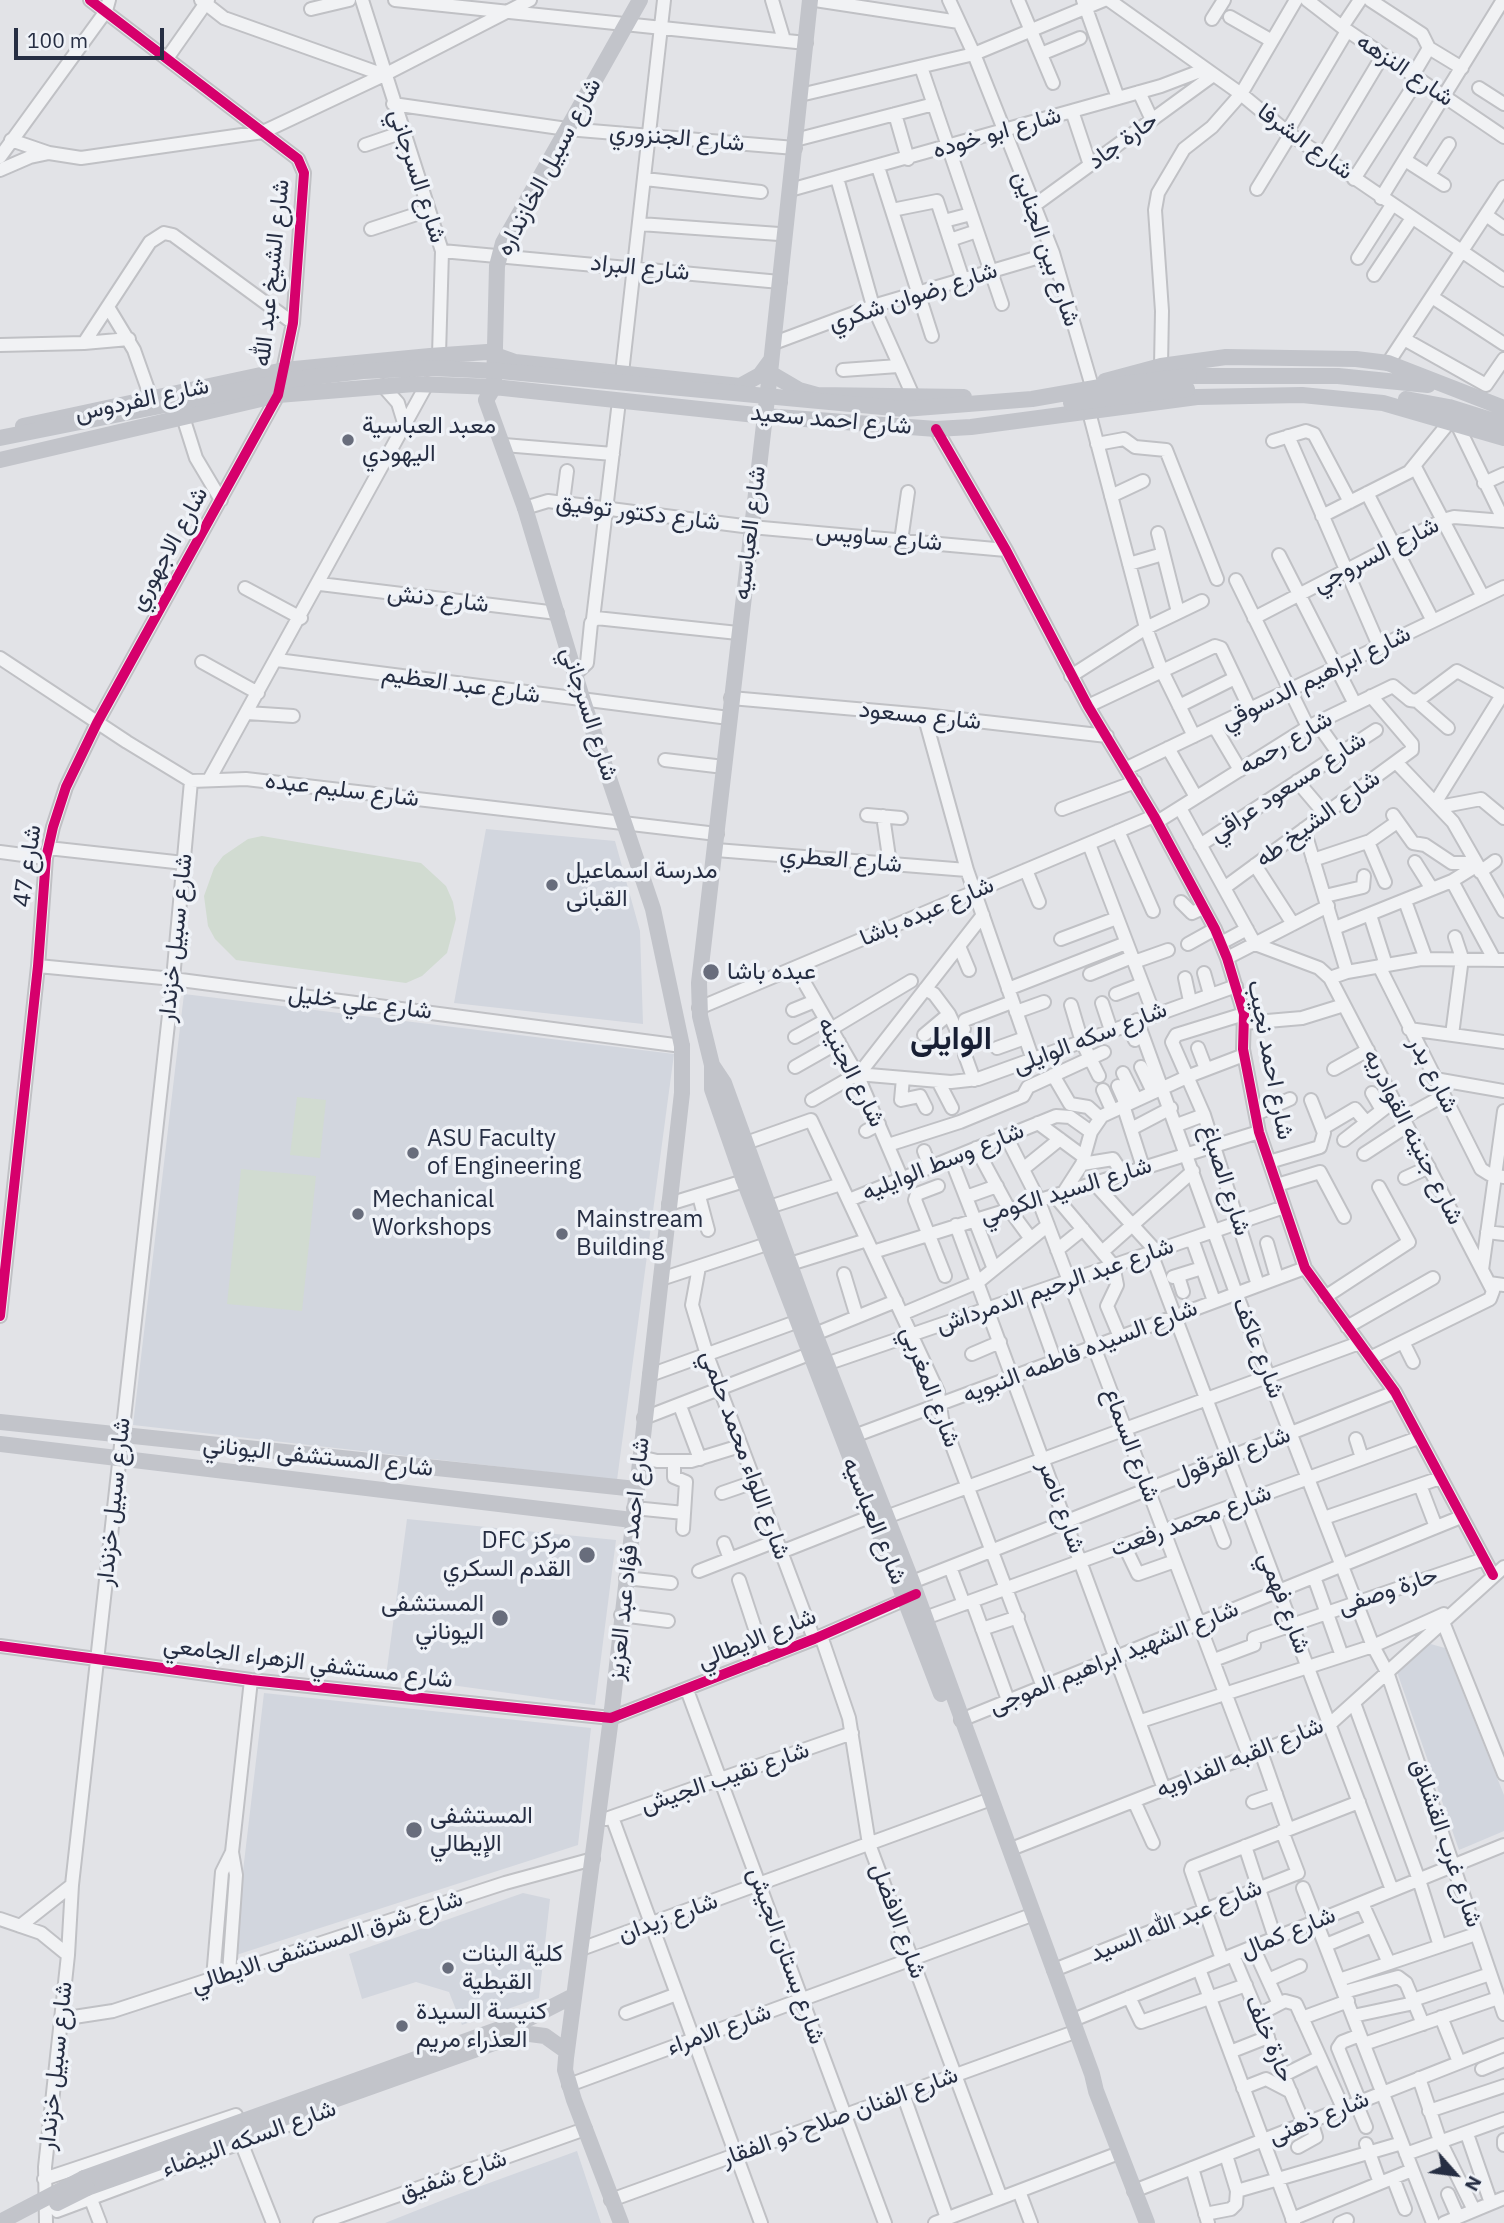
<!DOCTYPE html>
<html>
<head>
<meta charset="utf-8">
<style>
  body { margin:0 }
  #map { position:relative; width:1504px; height:2223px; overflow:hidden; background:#e2e3e7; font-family:"IBM Plex Sans",sans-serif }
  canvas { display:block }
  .north { position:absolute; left:1420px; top:2139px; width:70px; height:70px; -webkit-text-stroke:5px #eff2f7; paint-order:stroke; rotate:118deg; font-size:19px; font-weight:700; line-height:28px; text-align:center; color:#262e43 }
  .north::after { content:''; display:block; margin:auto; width:24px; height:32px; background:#262e43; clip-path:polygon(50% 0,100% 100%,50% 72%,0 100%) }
  .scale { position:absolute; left:14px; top:28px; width:150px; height:32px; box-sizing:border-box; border:4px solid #262e43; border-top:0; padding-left:9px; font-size:21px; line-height:24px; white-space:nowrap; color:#262e43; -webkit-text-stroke:5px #eff2f7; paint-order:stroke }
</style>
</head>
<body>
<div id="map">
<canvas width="1504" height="2223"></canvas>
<div class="north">N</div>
<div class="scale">100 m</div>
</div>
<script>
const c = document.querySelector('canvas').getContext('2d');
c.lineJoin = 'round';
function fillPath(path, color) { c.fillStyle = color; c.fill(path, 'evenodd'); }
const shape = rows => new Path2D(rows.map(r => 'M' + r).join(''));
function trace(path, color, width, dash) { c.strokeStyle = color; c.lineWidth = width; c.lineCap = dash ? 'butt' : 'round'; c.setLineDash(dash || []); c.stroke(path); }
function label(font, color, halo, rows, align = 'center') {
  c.font = font + ' "IBM Plex Sans",Vazirmatn,sans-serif'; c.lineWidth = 7; c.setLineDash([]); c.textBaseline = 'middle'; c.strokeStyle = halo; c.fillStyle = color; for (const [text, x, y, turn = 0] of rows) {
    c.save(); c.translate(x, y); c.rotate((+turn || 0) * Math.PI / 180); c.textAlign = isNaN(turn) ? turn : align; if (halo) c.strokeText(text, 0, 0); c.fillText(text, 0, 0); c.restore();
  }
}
fillPath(shape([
  [486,829,615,841,640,931,643,1024,454,1003],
  [184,994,674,1054,617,1480,133,1425],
  [407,1519,616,1540,595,1705,386,1676],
  [1427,1643,1445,1648,1504,1795,1504,1831,1459,1850,1396,1669],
  [264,1693,591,1728,578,1845,233,1956],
  [523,1893,550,1899,539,1998,462,2025,449,1992,416,1982,362,1999,349,1954],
  [577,2151,601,2223,385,2223,448,2198]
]), '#d2d6de');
fillPath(shape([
  [262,836,421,863,446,886,453,902,456,919,447,953,422,976,406,983,236,960,215,939,208,926,204,896,214,868,223,856,248,839],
  [297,1097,326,1100,320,1158,290,1155],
  [241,1169,316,1176,302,1311,227,1304]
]), '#d1dbd1');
const street = shape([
  [201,0,224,18,384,75],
  [362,0,442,251,439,355],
  [395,0,806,43],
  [772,0,784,40],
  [815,0,959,22],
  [949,0,974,54,1053,253,1091,383],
  [1018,0,1053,83],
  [1083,0,1118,98],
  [1109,0,1241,94,1287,132,1504,280],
  [1307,0,1342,27,1504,137],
  [1370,0,1422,34,1429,48,1462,68],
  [311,9,349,0],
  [1230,17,1272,41],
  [1212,19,1224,0],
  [1342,27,1360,0],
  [1041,54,1080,38],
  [168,57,208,0],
  [921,67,1002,304],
  [1413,75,1429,48],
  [1479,88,1504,104],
  [1139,92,1152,120],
  [800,95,974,54,1104,0],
  [393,104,567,129,795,148],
  [1072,111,1090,165],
  [895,114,908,159],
  [1287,132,1347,31],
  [11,140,49,153,81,158,263,132,384,75,530,0],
  [795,140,934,104],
  [365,145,403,132],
  [0,157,106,11,109,0],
  [1322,157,1383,55],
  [1405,160,1444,185],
  [878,167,932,336],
  [0,170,30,157,49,153],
  [1429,175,1449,144],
  [837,178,873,306,914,398],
  [645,179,761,192],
  [1354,179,1418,79],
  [1257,189,1290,135],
  [790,190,1161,86,1203,70],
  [1381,198,1503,0],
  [1035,205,1212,76],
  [892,210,937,201,963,280],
  [1486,215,1504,228],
  [944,221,971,214],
  [640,224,779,234],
  [371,229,429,210],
  [950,240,977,231],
  [442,251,780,282],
  [1358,258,1392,205],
  [1374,275,1412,218],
  [1432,297,1504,344],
  [108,307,134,350,151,398],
  [1404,339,1486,385,1504,359],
  [84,343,129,339],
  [774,343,873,306,1053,253],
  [0,345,84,343,150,242,164,233,173,235,293,323],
  [1388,363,1504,187],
  [1161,366,1162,311,1155,210,1158,193,1184,149,1212,127,1241,94,1296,0],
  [843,370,898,366],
  [622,373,664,0],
  [383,386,398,403,405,426],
  [1089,412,1146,628,1162,671,1194,736],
  [183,417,196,458,221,500],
  [1456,422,1504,521],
  [936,429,1006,550,1088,706,1154,816,1215,929,1227,958,1244,1014,1243,1049,1259,1132,1305,1268,1395,1392,1493,1575],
  [1288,436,1380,648],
  [1273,441,1306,431,1314,434,1350,502],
  [1097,444,1124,439,1135,447,1166,450,1217,579],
  [504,445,613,454],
  [1415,467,1483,597],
  [1484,483,1504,474],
  [1367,493,1433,621],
  [1111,496,1143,481],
  [563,502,567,471],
  [525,508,548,501,751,527,1006,550],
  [1322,516,1409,472,1451,420],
  [1158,533,1178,612],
  [901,541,908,492],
  [1279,555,1355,704],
  [1129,564,1163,554],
  [1236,580,1308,727],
  [320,584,557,613],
  [245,588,301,618],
  [1254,618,1443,520,1454,517,1504,521],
  [593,619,619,401],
  [0,658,127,742,191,781,246,779,717,834],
  [277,660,729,718],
  [202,662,258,693],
  [575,674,587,663,591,623,596,618,738,633],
  [1071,676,1146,628,1202,601],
  [731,698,924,715,1107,736],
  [1417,701,1457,671,1504,696],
  [1088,706,1215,646,1221,648,1250,709],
  [1179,706,1235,678],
  [247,713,293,716],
  [924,715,967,870,1033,1060],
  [1317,723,1339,754],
  [1214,726,1240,770],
  [1168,748,1196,797],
  [665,760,724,767],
  [1396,762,1453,822,1504,911],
  [1127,768,1504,587],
  [210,778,427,384],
  [1297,781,1325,814],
  [1435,803,1502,695],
  [1439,807,1481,799,1504,818],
  [1180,808,1255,944,1319,968,1330,978,1493,1291,1490,1299,1370,1358],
  [1062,809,1135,782],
  [867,815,901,818],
  [1393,815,1413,843,1425,845,1452,863,1475,863],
  [883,816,890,864],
  [1157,822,1308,727,1393,686,1410,700,1417,701,1448,728],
  [1304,829,1347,972],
  [1118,831,1153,911],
  [1368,842,1385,882],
  [1089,844,1154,1014],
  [1200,845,1376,730],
  [48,848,184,863],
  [716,850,967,870],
  [0,852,46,858],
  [1313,860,1370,841,1397,822],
  [1415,862,1432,889],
  [1255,865,1293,924],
  [1026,870,1039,902],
  [1480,872,1495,861],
  [1452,881,1494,959],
  [1224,888,1412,750,1412,744,1371,696],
  [1325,896,1363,887,1364,876],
  [1405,901,1426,959],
  [1181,902,1192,913,1203,908],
  [1370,915,1386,965],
  [1335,928,1452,881,1476,866],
  [1061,939,1117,918],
  [1221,943,1247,929],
  [1188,944,1215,929],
  [959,946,969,970],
  [1227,958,1328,906],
  [1134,962,1168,950],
  [38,966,173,979,682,1046],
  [1379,966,1481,1169,1489,1174,1504,1177],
  [796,968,857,1074,902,1179],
  [1204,973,1210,994],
  [1090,974,1132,957],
  [1185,978,1190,1001],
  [1330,978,1347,972,1421,959,1504,960],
  [925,989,934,994,949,1014,956,1029,964,1029],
  [1008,989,1126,943],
  [1116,994,1142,984],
  [1102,1003,1111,1030],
  [1071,1005,1082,1042,1099,1076],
  [699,1008,1154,816],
  [793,1010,815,1001],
  [1016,1012,1044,1002],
  [1244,1014,1176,1035,1172,1042,1204,1115,1258,1285],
  [965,1020,1012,1002],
  [1137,1020,1236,1293,1373,1646,1387,1672,1504,2014],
  [1244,1023,1302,1018,1344,1005],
  [1128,1024,1135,1040],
  [831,1029,911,981],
  [1409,1029,1504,1042],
  [924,1035,949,1014],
  [1452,1035,1462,958,1455,937],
  [795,1037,826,1020],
  [997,1048,1025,1038],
  [1198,1048,1206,1069],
  [965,1055,974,1080],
  [795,1067,839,1042],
  [1141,1067,1153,1092],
  [1334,1069,1368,1050],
  [1123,1073,1136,1099],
  [859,1074,983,915],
  [1053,1075,1070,1104,1088,1107,1100,1118],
  [903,1078,901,1100,920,1096,926,1108],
  [1435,1079,1504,1091],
  [938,1081,952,1108],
  [1118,1086,1126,1104],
  [1103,1090,1112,1110],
  [1372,1093,1382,1110],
  [812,1100,857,1074,951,1082,978,1079,1236,986],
  [1123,1105,1143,1167],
  [1256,1114,1290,1099],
  [1403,1118,1443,1096],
  [1038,1123,1084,1157],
  [1177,1125,1204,1115],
  [1323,1128,1355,1109,1366,1122],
  [1131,1129,1171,1108],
  [866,1131,879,1124],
  [1006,1136,1038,1199,1249,1756],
  [1344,1140,1394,1101],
  [746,1143,811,1120,938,1392,942,1419,1043,1687],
  [888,1145,960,1122,1023,1096,1028,1087,1104,1052],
  [976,1148,1009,1209,1031,1239],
  [924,1151,930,1167],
  [1364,1154,1407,1126],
  [951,1159,994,1269],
  [1269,1162,1320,1147,1324,1133,1311,1100],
  [1082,1164,1113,1159,1123,1174],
  [1023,1169,1060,1139],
  [1405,1178,1429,1167],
  [1094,1183,1156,1251],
  [1277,1185,1320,1172,1344,1217],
  [938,1186,917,1194,915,1200,945,1276],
  [1064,1192,1082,1164,1091,1132,1102,1116,1189,1076,1244,1055],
  [1054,1195,1113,1265,1117,1285,1107,1306,1120,1337],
  [699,1196,708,1230],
  [966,1197,997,1186],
  [849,1200,1056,1116,1070,1117,1091,1132],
  [669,1204,744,1181],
  [769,1207,841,1184],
  [956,1225,1164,1789],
  [1487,1232,1504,1234],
  [1192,1239,1214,1301],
  [1267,1243,1277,1278],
  [1057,1250,1083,1229],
  [873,1252,1259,1132],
  [1102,1252,1193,1171],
  [1151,1253,1392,1890],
  [790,1264,867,1240],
  [699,1267,692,1305,707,1355,814,1639],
  [1482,1270,1504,1111],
  [844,1274,857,1317],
  [1178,1276,1183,1292],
  [1173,1277,1202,1268],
  [661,1279,767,1244],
  [1489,1283,1504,1285],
  [1031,1294,1055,1361],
  [1325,1297,1409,1242,1379,1187],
  [902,1314,978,1282,1048,1225],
  [0,1316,38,966,46,858,53,827,66,787,97,723,278,395,293,323,304,173,298,159,90,0],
  [1347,1327,1433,1278],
  [815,1334,896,1301],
  [1403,1342,1413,1362],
  [972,1354,1000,1342],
  [826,1364,1284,1207],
  [650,1375,796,1322],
  [680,1406,700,1459],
  [644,1418,817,1351],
  [854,1436,1305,1268],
  [1356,1439,1362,1458],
  [640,1457,657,1461,691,1461,740,1446],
  [674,1462,674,1477,686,1482,683,1529],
  [1420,1485,1436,1527],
  [722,1493,754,1482],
  [634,1508,684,1513],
  [1213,1513,1224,1542],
  [886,1517,1359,1343],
  [1324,1518,1440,1478],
  [724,1543,730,1559],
  [1124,1545,1138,1574,1175,1561],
  [781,1552,872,1516],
  [950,1567,964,1604],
  [699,1571,776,1541],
  [1314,1577,1342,1656],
  [626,1578,671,1583],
  [739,1580,765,1659],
  [912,1582,1395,1392],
  [972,1601,1008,1700],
  [621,1615,668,1621],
  [925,1618,1418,1438],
  [1443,1622,1504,1774],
  [982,1629,1018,1617],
  [821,1636,849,1718,869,1844,1001,2198],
  [0,1646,251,1680,611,1718,814,1639,913,1596],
  [1214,1660,1254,1645,1254,1638,1484,1559],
  [687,1690,885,2223],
  [1354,1703,1419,1880,1440,1946],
  [961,1720,1461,1517],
  [1141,1721,1373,1646,1444,1614],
  [1261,1752,1288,1829],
  [1134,1801,1153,1843],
  [1253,1802,1276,1794],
  [612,1817,761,2223],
  [606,1819,852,1733],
  [1245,1846,1275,1938],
  [1011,1849,1330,1724,1504,1567],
  [1303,1888,1433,2223],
  [1362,1903,1389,1963],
  [0,1919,41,1933,68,1955],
  [20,1926,72,1885],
  [1326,1945,1372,1926],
  [1253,1947,1279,2004],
  [581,1949,991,1799],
  [1233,1955,1304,2124],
  [1222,1959,1191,1870,1192,1867,1359,1802],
  [1199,1969,1294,2223],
  [1054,1970,1298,1873,1282,1831],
  [229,1973,236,1875,232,1852,251,1680],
  [213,1978,222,1872,232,1852],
  [1268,1980,1300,1966],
  [1339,1980,1476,1934],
  [1344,1992,1398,1977,1406,1983,1423,2024],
  [1129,1997,1141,2022,1246,1985],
  [1413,2000,1490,1974],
  [626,2013,677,1994],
  [1258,2015,1285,2001,1296,2004,1343,2108],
  [1353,2016,1414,2003],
  [1441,2017,1459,2062],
  [1302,2018,1348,2001],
  [61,2019,113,2011,505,1883,593,1859],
  [1073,2020,1504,1845],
  [1364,2044,1498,1998],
  [1230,2052,1268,2037],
  [1482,2069,1504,2060],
  [1284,2075,1320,2057],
  [1419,2078,1440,2141,1474,2210],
  [569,2085,1026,1917],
  [1243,2088,1266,2079,1291,2092],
  [903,2094,947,2218],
  [1360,2102,1338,2048,1342,2042,1360,2035],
  [1356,2103,1366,2127],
  [1429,2111,1504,2086],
  [1467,2134,1491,2203],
  [1504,2140,1504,2145],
  [241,2142,273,2223],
  [1366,2144,1380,2183],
  [1298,2147,1316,2137,1311,2121],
  [1406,2154,1504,2119],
  [1192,2168,1208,2223],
  [1393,2178,1405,2209],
  [44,2179,236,2115],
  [1019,2191,1031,2223],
  [1134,2191,1504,2045],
  [1237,2191,1402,2143],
  [1448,2194,1458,2217],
  [90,2197,100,2223],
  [611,2200,1069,2034],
  [57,2211,299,2121],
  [1205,2214,1231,2209,1236,2204,1237,2191,1226,2155],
  [1292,2219,1412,2170],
  [46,2223,45,2167,68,1955,72,1885,173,979,191,781],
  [320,2223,585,2129],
  [935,2223,1119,2153],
  [1340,2223,1347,2220],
  [1444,2223,1504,2198]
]);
trace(street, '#c0c1c5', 16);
trace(street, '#f1f2f4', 12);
trace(shape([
  [810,0,770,373,699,983,700,1016,712,1065,724,1083,815,1334,912,1582,1092,2074,1096,2091,1147,2223],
  [770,373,799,390,817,395,964,397],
  [1189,376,1338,376,1428,385],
  [1105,381,1161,366,1226,357,1356,359,1388,363,1504,408],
  [1406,399,1449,407,1504,424],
  [23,426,284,370,430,356,487,352,515,362,740,386,760,375,771,360],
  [0,460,278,395,414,384,494,387,765,416,936,429,971,427,1197,397,1302,395,1383,403,1504,438],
  [712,1065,712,1089,744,1181,941,1694],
  [0,1422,636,1489],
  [0,1444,632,1520],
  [84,2178,530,2018,573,1996],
  [87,2188,522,2033,545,2036,566,2051],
  [621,2223,574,2100,565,2070,566,2058,611,1718,682,1093,682,1046,653,909,583,701,525,508,486,400,494,387,497,266,503,243,640,0]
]), '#c2c4ca', 16);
trace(shape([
  [1071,403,1187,389],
  [0,438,295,379,363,371,431,368,500,371,904,409,1032,399,1106,386,1189,376],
  [57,2203,87,2188],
  [0,2222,84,2178]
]), '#c2c4ca', 16);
trace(shape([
  [936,429,1006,550,1088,706,1154,816,1215,929,1227,958,1244,1014,1243,1049,1259,1132,1305,1268,1395,1392,1493,1575],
  [0,1316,38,966,46,858,53,827,66,787,97,723,278,395,293,323,304,173,298,159,90,0],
  [0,1646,251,1680,611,1718,814,1639,916,1594]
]), '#d6006c', 10);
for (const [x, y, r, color] of [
  [348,440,7,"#686d7c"],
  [552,885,7,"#686d7c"],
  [711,972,9,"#686d7c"],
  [413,1153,7,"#686d7c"],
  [358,1214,7,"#686d7c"],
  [562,1234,7,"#686d7c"],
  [587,1555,9,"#686d7c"],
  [500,1618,9,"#686d7c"],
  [414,1830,9,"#686d7c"],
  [448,1968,7,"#686d7c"],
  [402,2026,7,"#686d7c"]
]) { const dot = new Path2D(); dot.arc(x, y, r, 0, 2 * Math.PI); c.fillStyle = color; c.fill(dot); trace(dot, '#eff2f7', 2.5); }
label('24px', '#262e43', '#eff2f7', [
  ["شارع النزهه",1405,70,34],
  ["شارع ابو خوده",997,133,-16],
  ["شارع الجنزوري",677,138,5],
  ["حارة جاد",1123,141,-36],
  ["شارع الشرفا",1305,142,36],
  ["شارع سبيل الخازنداره",549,167,-62],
  ["شارع السرجاني",417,176,72],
  ["شارع بين الجناين",1046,249,71],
  ["شارع البراد",640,268,6],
  ["شارع الشيخ عبد الله",272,273,-84],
  ["شارع رضوان شكري",913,297,-18],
  ["شارع الفردوس",142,400,-12],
  ["شارع احمد سعيد",831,420,5],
  ["شارع دكتور توفيق",638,513,7],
  ["شارع العباسيه",750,533,-83],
  ["شارع ساويس",879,538,5],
  ["شارع الاجهوري",169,549,-61],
  ["شارع السروجي",1376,555,-27],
  ["شارع دنش",438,599,7],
  ["شارع ابراهيم الدسوقي",1316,678,-26],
  ["شارع عبد العظيم",461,685,8],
  ["شارع السرجاني",589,714,72],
  ["شارع مسعود",920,716,6],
  ["شارع رحمه",1286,743,-30],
  ["شارع مسعود عراقي",1288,787,-33],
  ["شارع سليم عبده",342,790,7],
  ["شارع الشيخ طه",1318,819,-36],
  ["شارع العطري",841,860,5],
  ["شارع 47",28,866,-82],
  ["شارع عبده باشا",927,912,-23],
  ["شارع سبيل خزندار",176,938,-84],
  ["شارع علي خليل",360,1003,7],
  ["شارع سكه الوايلى",1090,1038,-21],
  ["شارع احمد نجيب",1270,1060,79],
  ["شارع الجنينه",851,1072,63],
  ["شارع بدر",1433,1075,63],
  ["شارع جنينه القوادريه",1413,1137,63],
  ["شارع وسط الوايليه",943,1162,-22],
  ["شارع الصباغ",1225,1180,72],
  ["شارع السيد الكومي",1066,1191,-17],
  ["شارع عبد الرحيم الدمرداش",1055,1286,-19],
  ["شارع عاكف",1258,1348,69],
  ["شارع السيده فاطمه النبويه",1080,1352,-21],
  ["شارع المغربي",930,1387,69],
  ["شارع السماع",1131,1445,69],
  ["شارع اللواء محمد حلمي",745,1455,70],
  ["شارع القرقول",1232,1456,-21],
  ["شارع المستشفى اليوناني",318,1457,6],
  ["شارع سبيل خزندار",114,1502,-84],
  ["شارع ناصر",1061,1507,70],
  ["شارع العباسيه",874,1521,68],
  ["شارع محمد رفعت",1191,1521,-20],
  ["شارع احمد فؤاد عبد العزيز",629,1559,-84],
  ["حارة وصفى",1388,1591,-19],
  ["شارع فهمي",1284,1603,69],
  ["شارع الايطالي",757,1639,-22],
  ["شارع الشهيد ابراهيم الموجى",1114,1658,-22],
  ["شارع مستشفي الزهراء الجامعي",308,1663,7],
  ["شارع القبه الفداويه",1240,1758,-22],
  ["شارع نقيب الجيش",725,1778,-19],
  ["شارع غرب القشلاق",1446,1843,71],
  ["شارع زيدان",668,1918,-20],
  ["شارع الافضل",898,1921,70],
  ["شارع عبد الله السيد",1176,1921,-22],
  ["شارع كمال",1288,1933,-22],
  ["شارع شرق المستشفى الايطالي",327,1942,-18],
  ["شارع بستان الجيش",786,1956,70],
  ["شارع الامراء",719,2030,-20],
  ["حارة خلف",1269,2039,67],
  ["شارع سبيل خزندار",56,2066,-84],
  ["شارع الفنان صلاح ذو الفقار",840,2117,-20],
  ["شارع ذهنى",1319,2118,-22],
  ["شارع السكه البيضاء",249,2139,-20],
  ["شارع شفيق",453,2176,-19]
]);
label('24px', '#262e43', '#eff2f7', [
  ["معبد العباسية",362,426],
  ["اليهودي",362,454],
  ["مدرسة اسماعيل",566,871],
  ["القبانى",566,899],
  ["عبده باشا",727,972],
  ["ASU Faculty",427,1139],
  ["of Engineering",427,1167],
  ["Mechanical",372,1200],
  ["Workshops",372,1228],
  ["Mainstream",576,1220],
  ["Building",576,1248],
  ["DFC مركز",571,1541,"right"],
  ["القدم السكري",571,1569,"right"],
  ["المستشفى",484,1604,"right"],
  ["اليوناني",484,1632,"right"],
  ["المستشفى",430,1816],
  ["الإيطالي",430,1844],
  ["كلية البنات",462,1954],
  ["القبطية",462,1982],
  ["كنيسة السيدة",416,2012],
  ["العذراء مريم",416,2040]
], 'left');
label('bold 32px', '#181f34', '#eff2f7', [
  ["الوايلى",951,1040]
]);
</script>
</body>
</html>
